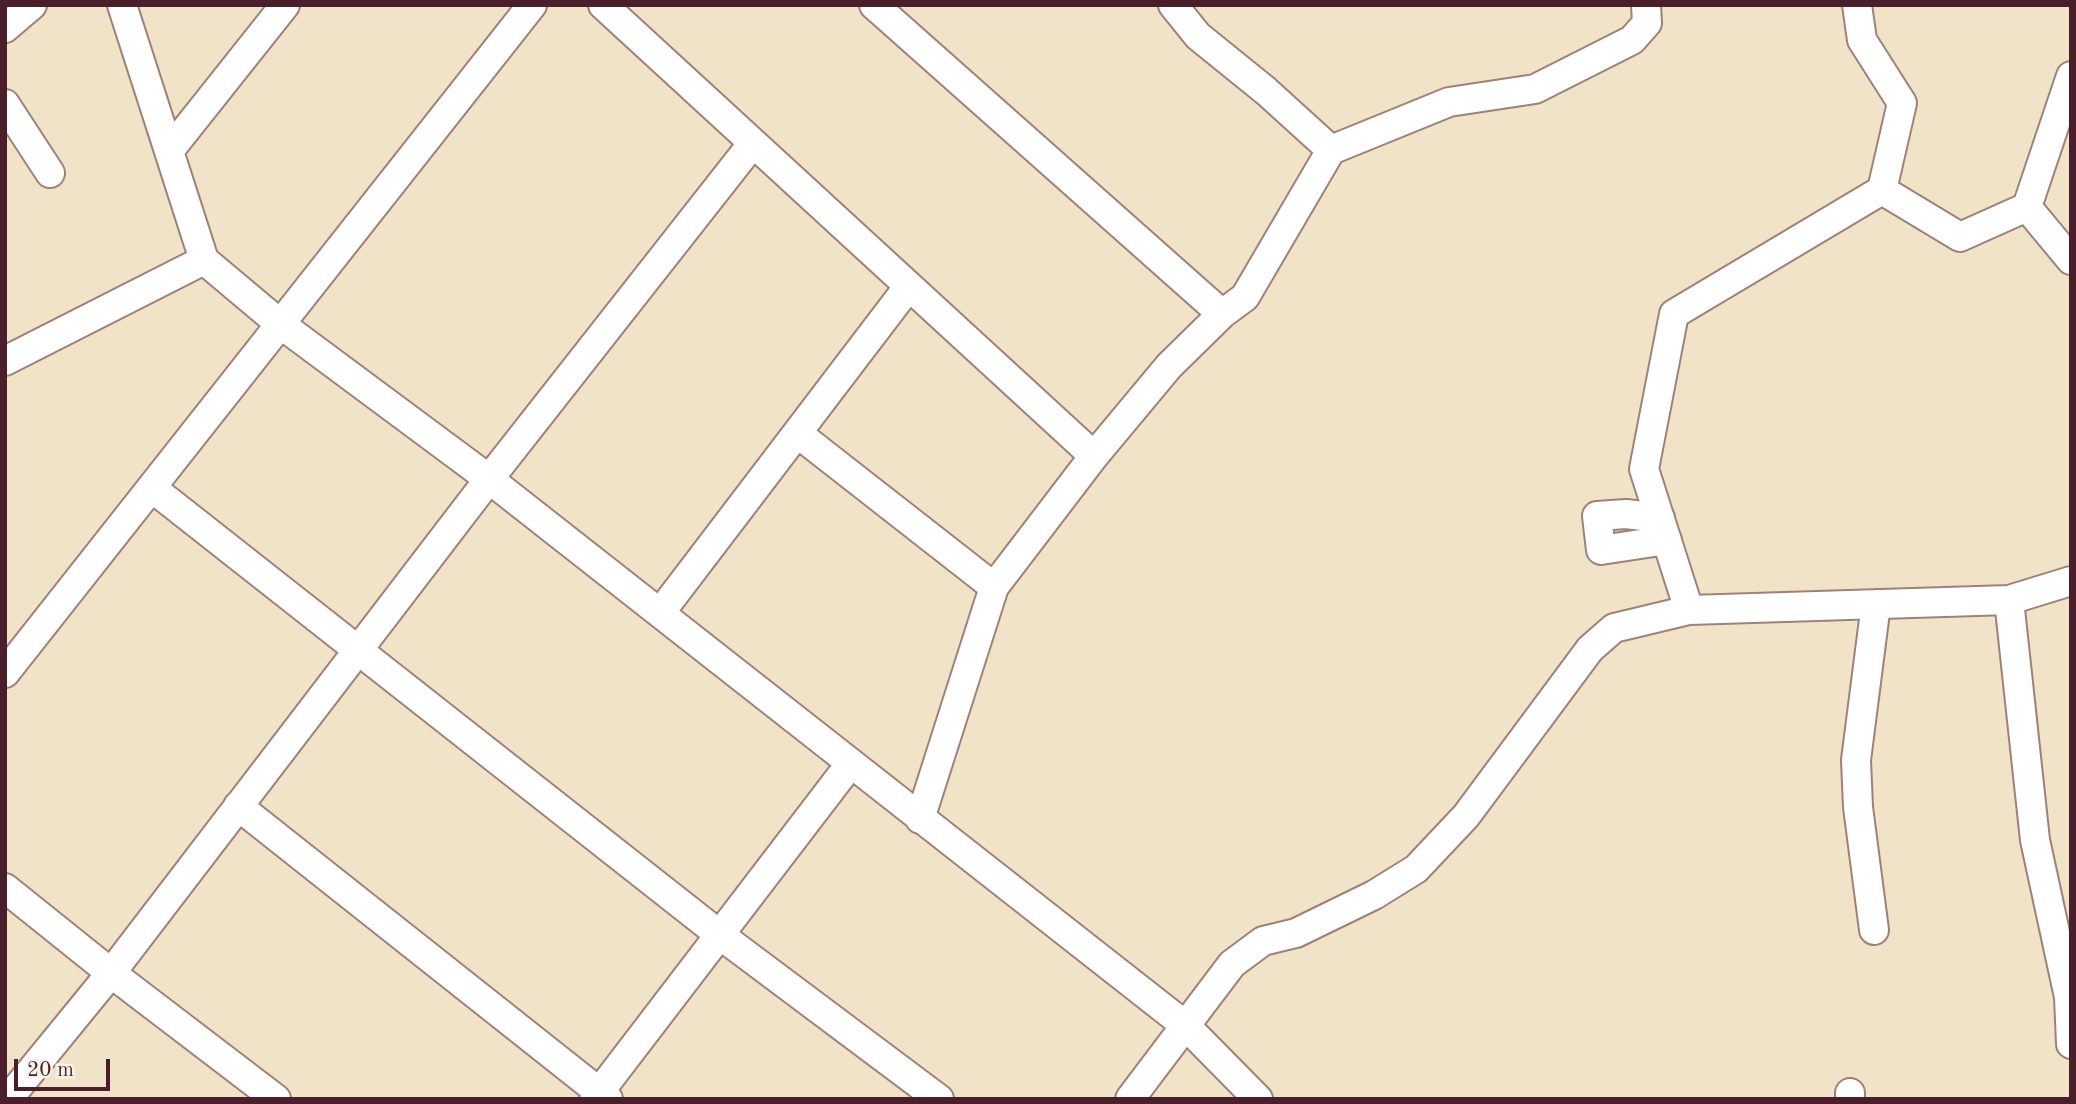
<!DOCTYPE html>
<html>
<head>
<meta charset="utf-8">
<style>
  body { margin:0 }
  #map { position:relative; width:2076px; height:1104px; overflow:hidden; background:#f1e3c7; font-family:"Old Standard TT",serif }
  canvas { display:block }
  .frame { position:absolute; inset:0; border:7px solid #4a1f2b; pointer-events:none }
  .scale { position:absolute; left:14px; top:1059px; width:96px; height:32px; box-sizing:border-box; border:4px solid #4a1f2b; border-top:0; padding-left:9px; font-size:21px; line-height:24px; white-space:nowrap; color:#4a1f2b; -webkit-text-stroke:5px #f7f3e8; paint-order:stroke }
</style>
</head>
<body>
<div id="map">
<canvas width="2076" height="1104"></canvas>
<div class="frame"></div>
<div class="scale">20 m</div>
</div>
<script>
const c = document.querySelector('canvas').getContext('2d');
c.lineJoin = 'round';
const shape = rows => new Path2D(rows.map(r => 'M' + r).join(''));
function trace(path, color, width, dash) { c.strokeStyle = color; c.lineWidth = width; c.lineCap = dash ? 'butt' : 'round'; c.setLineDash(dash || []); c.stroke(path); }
const minor = shape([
  [122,5,204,260,279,323,489,479,1186,1026,1258,1099],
  [603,5,1094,456],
  [874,5,1222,314],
  [1173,5,1198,36,1266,91,1331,150],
  [5,28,32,5],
  [5,104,50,173],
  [169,151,285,5],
  [1882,190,1960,237,2027,207,2071,76],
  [2027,207,2071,260],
  [5,361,204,260],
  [797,433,994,587],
  [152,488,720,935,939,1099],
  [1660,518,1626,514,1597,516,1601,550,1667,540],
  [2009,600,2035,840,2069,997,2071,1044],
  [1689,610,1644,469,1674,314,1882,190,1902,103,1862,40,1857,5],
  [660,613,909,286],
  [5,673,532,5],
  [238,806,608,1099],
  [920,819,994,587,1094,456,1169,366,1222,314,1245,297,1331,150,1449,102,1535,89,1632,40,1647,23,1646,5],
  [5,888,111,973,276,1099],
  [1874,930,1858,807,1856,760,1876,604],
  [8,1099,111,973,489,479,753,143],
  [594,1099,851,763],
  [1130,1099,1232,964,1263,941,1296,933,1374,895,1416,869,1466,816,1590,649,1614,628,1689,610,2009,600,2071,581],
  [1850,1099,1850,1093]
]);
trace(minor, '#9e8179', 32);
trace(minor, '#fff', 28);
</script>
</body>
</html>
